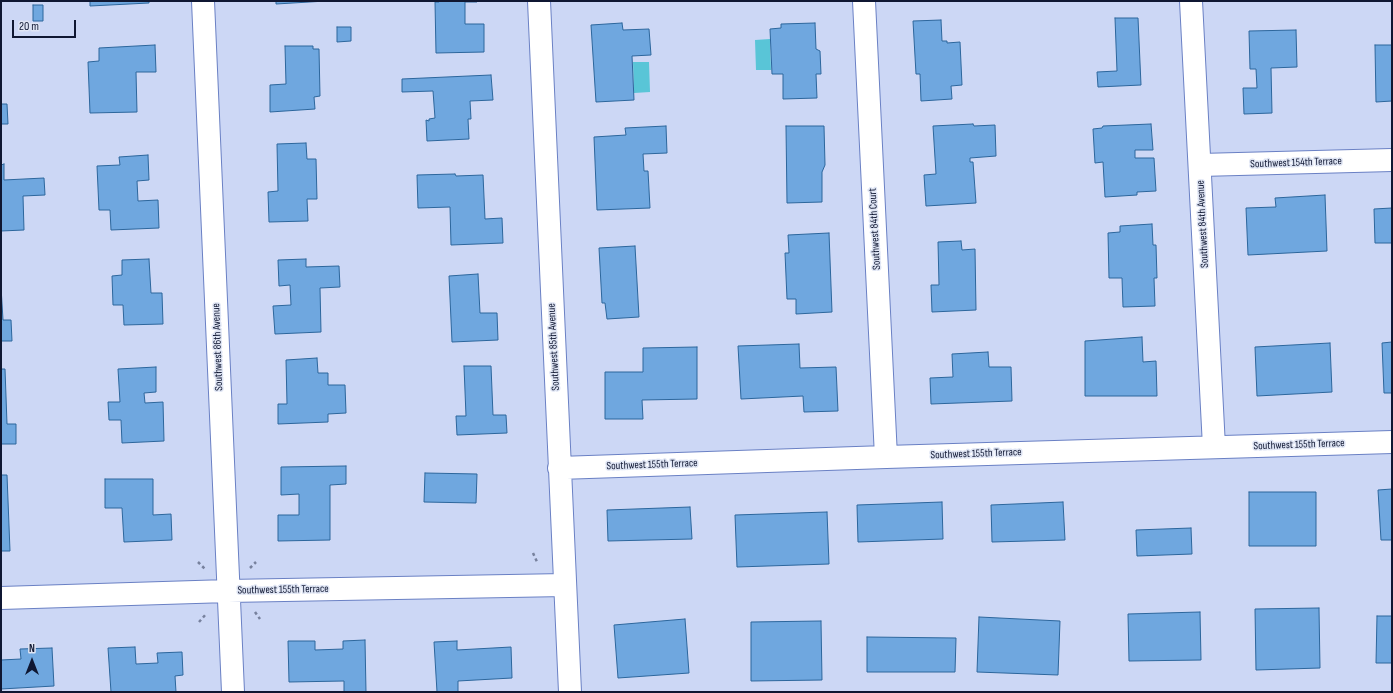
<!DOCTYPE html>
<html>
<head>
<meta charset="utf-8">
<style>
  body { margin:0 }
  #map { position:relative; width:1393px; height:693px; overflow:hidden; background:#ccd7f5; font-family:"Sofia Sans Condensed",sans-serif }
  canvas { display:block }
  .frame { position:absolute; inset:0; border:2px solid #0f1732; pointer-events:none }
  .north { position:absolute; left:12px; top:641px; width:40px; height:40px; -webkit-text-stroke:3px #dfe5f4; paint-order:stroke; rotate:0deg; font-size:11px; font-weight:700; line-height:16px; text-align:center; color:#0f1732 }
  .north::after { content:''; display:block; margin:auto; width:14px; height:18px; background:#0f1732; clip-path:polygon(50% 0,100% 100%,50% 72%,0 100%) }
  .scale { position:absolute; left:12px; top:20px; width:64px; height:18px; box-sizing:border-box; border:2px solid #0f1732; border-top:0; padding-left:5px; font-size:12px; line-height:14px; white-space:nowrap; color:#0f1732; -webkit-text-stroke:3px #dfe5f4; paint-order:stroke }
</style>
</head>
<body>
<div id="map">
<canvas width="1393" height="693"></canvas>
<div class="frame"></div>
<div class="north">N</div>
<div class="scale">20 m</div>
</div>
<script>
const c = document.querySelector('canvas').getContext('2d');
c.lineJoin = 'round';
function fillPath(path, color) { c.fillStyle = color; c.fill(path, 'evenodd'); }
const shape = rows => new Path2D(rows.map(r => 'M' + r).join(''));
function trace(path, color, width, dash) { c.strokeStyle = color; c.lineWidth = width; c.lineCap = dash ? 'butt' : 'round'; c.setLineDash(dash || []); c.stroke(path); }
function label(font, color, halo, rows, align = 'center') {
  c.font = font + ' "Sofia Sans Condensed",sans-serif'; c.lineWidth = 3; c.setLineDash([]); c.textBaseline = 'middle'; c.strokeStyle = halo; c.fillStyle = color; for (const [text, x, y, turn = 0] of rows) {
    c.save(); c.translate(x, y); c.rotate((+turn || 0) * Math.PI / 180); c.textAlign = isNaN(turn) ? turn : align; if (halo) c.strokeText(text, 0, 0); c.fillText(text, 0, 0); c.restore();
  }
}
fillPath(shape([
  [770,39,771,70,756,70,755,40],
  [633,62,649,62,650,92,634,93]
]), '#59c5d7');
const building = shape([
  [90,1,149,1,149,3,90,6,90,1],
  [276,1,326,1,276,4,276,1],
  [439,1,477,1,477,2,465,2,465,24,484,24,484,52,436,53,435,2,439,2,439,1],
  [33,5,43,5,43,21,33,21,33,5],
  [1115,18,1138,18,1141,85,1098,87,1097,72,1117,71,1115,18],
  [941,20,942,41,947,41,947,43,960,42,962,85,951,86,952,99,921,101,920,74,916,74,913,21,941,20],
  [622,23,623,30,649,29,651,55,632,56,634,100,596,102,591,25,622,23],
  [815,23,816,49,820,51,821,74,816,74,817,98,783,99,783,74,772,74,770,29,781,28,781,24,815,23],
  [337,27,351,27,351,41,337,42,337,27],
  [1296,30,1297,67,1271,68,1272,113,1244,114,1243,88,1257,88,1256,69,1250,69,1249,31,1296,30],
  [155,45,156,72,136,72,137,112,90,113,88,62,99,61,99,48,155,45],
  [1375,45,1392,45,1392,101,1376,102,1375,45],
  [285,46,313,46,313,49,319,49,320,96,314,97,315,109,270,112,270,85,286,84,285,46],
  [491,75,493,100,470,101,471,119,468,119,469,139,427,141,426,120,429,121,429,119,435,118,433,91,402,92,402,79,491,75],
  [1,104,7,104,8,124,1,124,1,104],
  [973,124,974,126,995,125,996,156,970,158,970,162,973,162,976,203,926,206,924,175,936,174,933,126,973,124],
  [1151,124,1153,150,1135,150,1135,158,1154,158,1156,191,1137,192,1137,195,1105,197,1103,162,1095,163,1093,129,1102,128,1103,126,1151,124],
  [666,126,667,153,643,154,644,171,648,171,650,208,597,210,594,137,626,135,625,128,666,126],
  [786,126,824,126,825,165,822,172,822,202,787,203,786,126],
  [306,143,307,159,316,159,317,199,307,199,308,221,269,222,268,192,278,191,277,144,306,143],
  [148,155,149,180,137,181,138,201,158,200,159,228,111,230,110,210,99,210,97,166,120,165,119,157,148,155],
  [4,164,4,180,44,178,45,195,23,196,24,230,1,231,1,165,4,164],
  [455,174,456,176,483,175,485,219,502,218,503,243,451,245,450,207,418,208,417,175,455,174],
  [1325,195,1327,251,1248,255,1246,208,1276,207,1275,198,1325,195],
  [1392,208,1392,243,1375,243,1374,209,1392,208],
  [1152,224,1153,245,1156,245,1157,278,1154,278,1155,306,1123,307,1122,278,1109,278,1108,233,1120,232,1120,226,1152,224],
  [829,233,832,312,796,314,796,299,787,299,785,253,789,253,788,235,829,233],
  [961,241,962,250,975,249,976,310,932,312,931,285,939,285,938,242,961,241],
  [635,246,639,317,607,319,605,303,602,303,599,248,635,246],
  [149,259,151,293,162,293,163,324,124,325,123,305,113,305,112,276,122,275,122,260,149,259],
  [306,259,306,267,339,266,340,287,320,288,321,332,275,334,273,306,291,305,290,285,279,286,278,260,306,259],
  [478,274,480,313,497,313,498,340,452,342,449,276,478,274],
  [1,287,3,320,11,320,12,341,1,341,1,287],
  [1142,337,1143,362,1156,361,1157,396,1085,396,1085,341,1142,337],
  [1392,342,1392,393,1384,393,1382,343,1392,342],
  [1330,343,1332,392,1257,396,1255,347,1330,343],
  [799,344,800,368,836,367,838,411,804,412,803,396,741,399,738,346,799,344],
  [697,347,697,399,642,400,643,419,605,419,605,372,643,372,643,348,697,347],
  [988,352,989,367,1011,367,1012,401,931,404,930,378,953,377,952,354,988,352],
  [317,358,318,373,328,373,328,385,345,385,346,413,328,414,328,422,278,424,278,404,287,404,286,360,317,358],
  [464,366,491,366,493,415,506,415,507,433,457,435,456,416,466,416,464,366],
  [156,367,156,392,144,393,145,403,163,402,164,441,122,443,121,420,109,420,108,402,120,402,118,369,156,367],
  [1,369,5,369,7,424,16,424,16,444,1,444,1,369],
  [346,466,346,484,330,485,330,540,278,541,278,515,299,515,299,494,281,495,281,467,346,466],
  [425,473,477,474,476,503,424,502,425,473],
  [1,475,7,475,10,551,1,551,1,475],
  [105,479,153,479,153,515,171,514,172,540,124,542,122,508,105,508,105,479],
  [1392,489,1392,540,1381,540,1378,490,1392,489],
  [1249,492,1316,492,1316,546,1249,546,1249,492],
  [942,502,943,539,858,542,857,505,942,502],
  [1063,502,1065,540,992,542,991,505,1063,502],
  [690,507,692,539,608,541,607,510,690,507],
  [827,512,829,564,737,567,735,515,827,512],
  [1191,528,1192,554,1137,556,1136,530,1191,528],
  [1319,608,1320,668,1256,670,1255,609,1319,608],
  [1200,612,1201,660,1129,661,1128,614,1200,612],
  [1377,616,1392,616,1392,663,1376,663,1377,616],
  [979,617,1060,621,1058,675,977,672,979,617],
  [685,619,689,673,618,678,614,625,685,619],
  [821,621,822,680,751,681,751,622,821,621],
  [867,637,956,638,955,672,867,672,867,637],
  [365,640,366,692,344,692,344,681,289,682,288,641,315,641,315,650,343,649,343,641,365,640],
  [457,641,457,650,511,647,512,678,458,681,458,692,437,692,434,642,457,641],
  [135,647,136,664,158,663,157,653,182,652,183,675,175,676,176,692,111,692,108,648,135,647],
  [52,648,54,686,1,689,1,660,21,659,20,649,52,648]
]);
fillPath(building, '#6fa7df');
trace(building, '#2c669c', 1);
const street = shape([
  [203,1,233,692],
  [539,1,570,692],
  [864,1,886,457],
  [1191,1,1214,447],
  [1200,165,1392,160],
  [559,468,886,457,1392,442],
  [1,598,228,591,565,585]
]);
trace(street, '#6a80c4', 24);
trace(shape([
  [533,553,538,564],
  [198,562,206,570],
  [250,568,256,562],
  [255,612,260,619],
  [199,622,207,613]
]), '#77819d', 2.5, [3, 3]);
trace(street, '#fff', 22);
label('11px', '#0f1732', '#dfe5f4', [
  ["Southwest 154th Terrace",1296,163,-2],
  ["Southwest 84th Avenue",1203,224,-93],
  ["Southwest 84th Court",875,229,-93],
  ["Southwest 86th Avenue",218,347,-92],
  ["Southwest 85th Avenue",554,347,-93],
  ["Southwest 155th Terrace",1299,445,-2],
  ["Southwest 155th Terrace",976,454,-2],
  ["Southwest 155th Terrace",652,465,-2],
  ["Southwest 155th Terrace",283,590,-1]
]);
</script>
</body>
</html>
